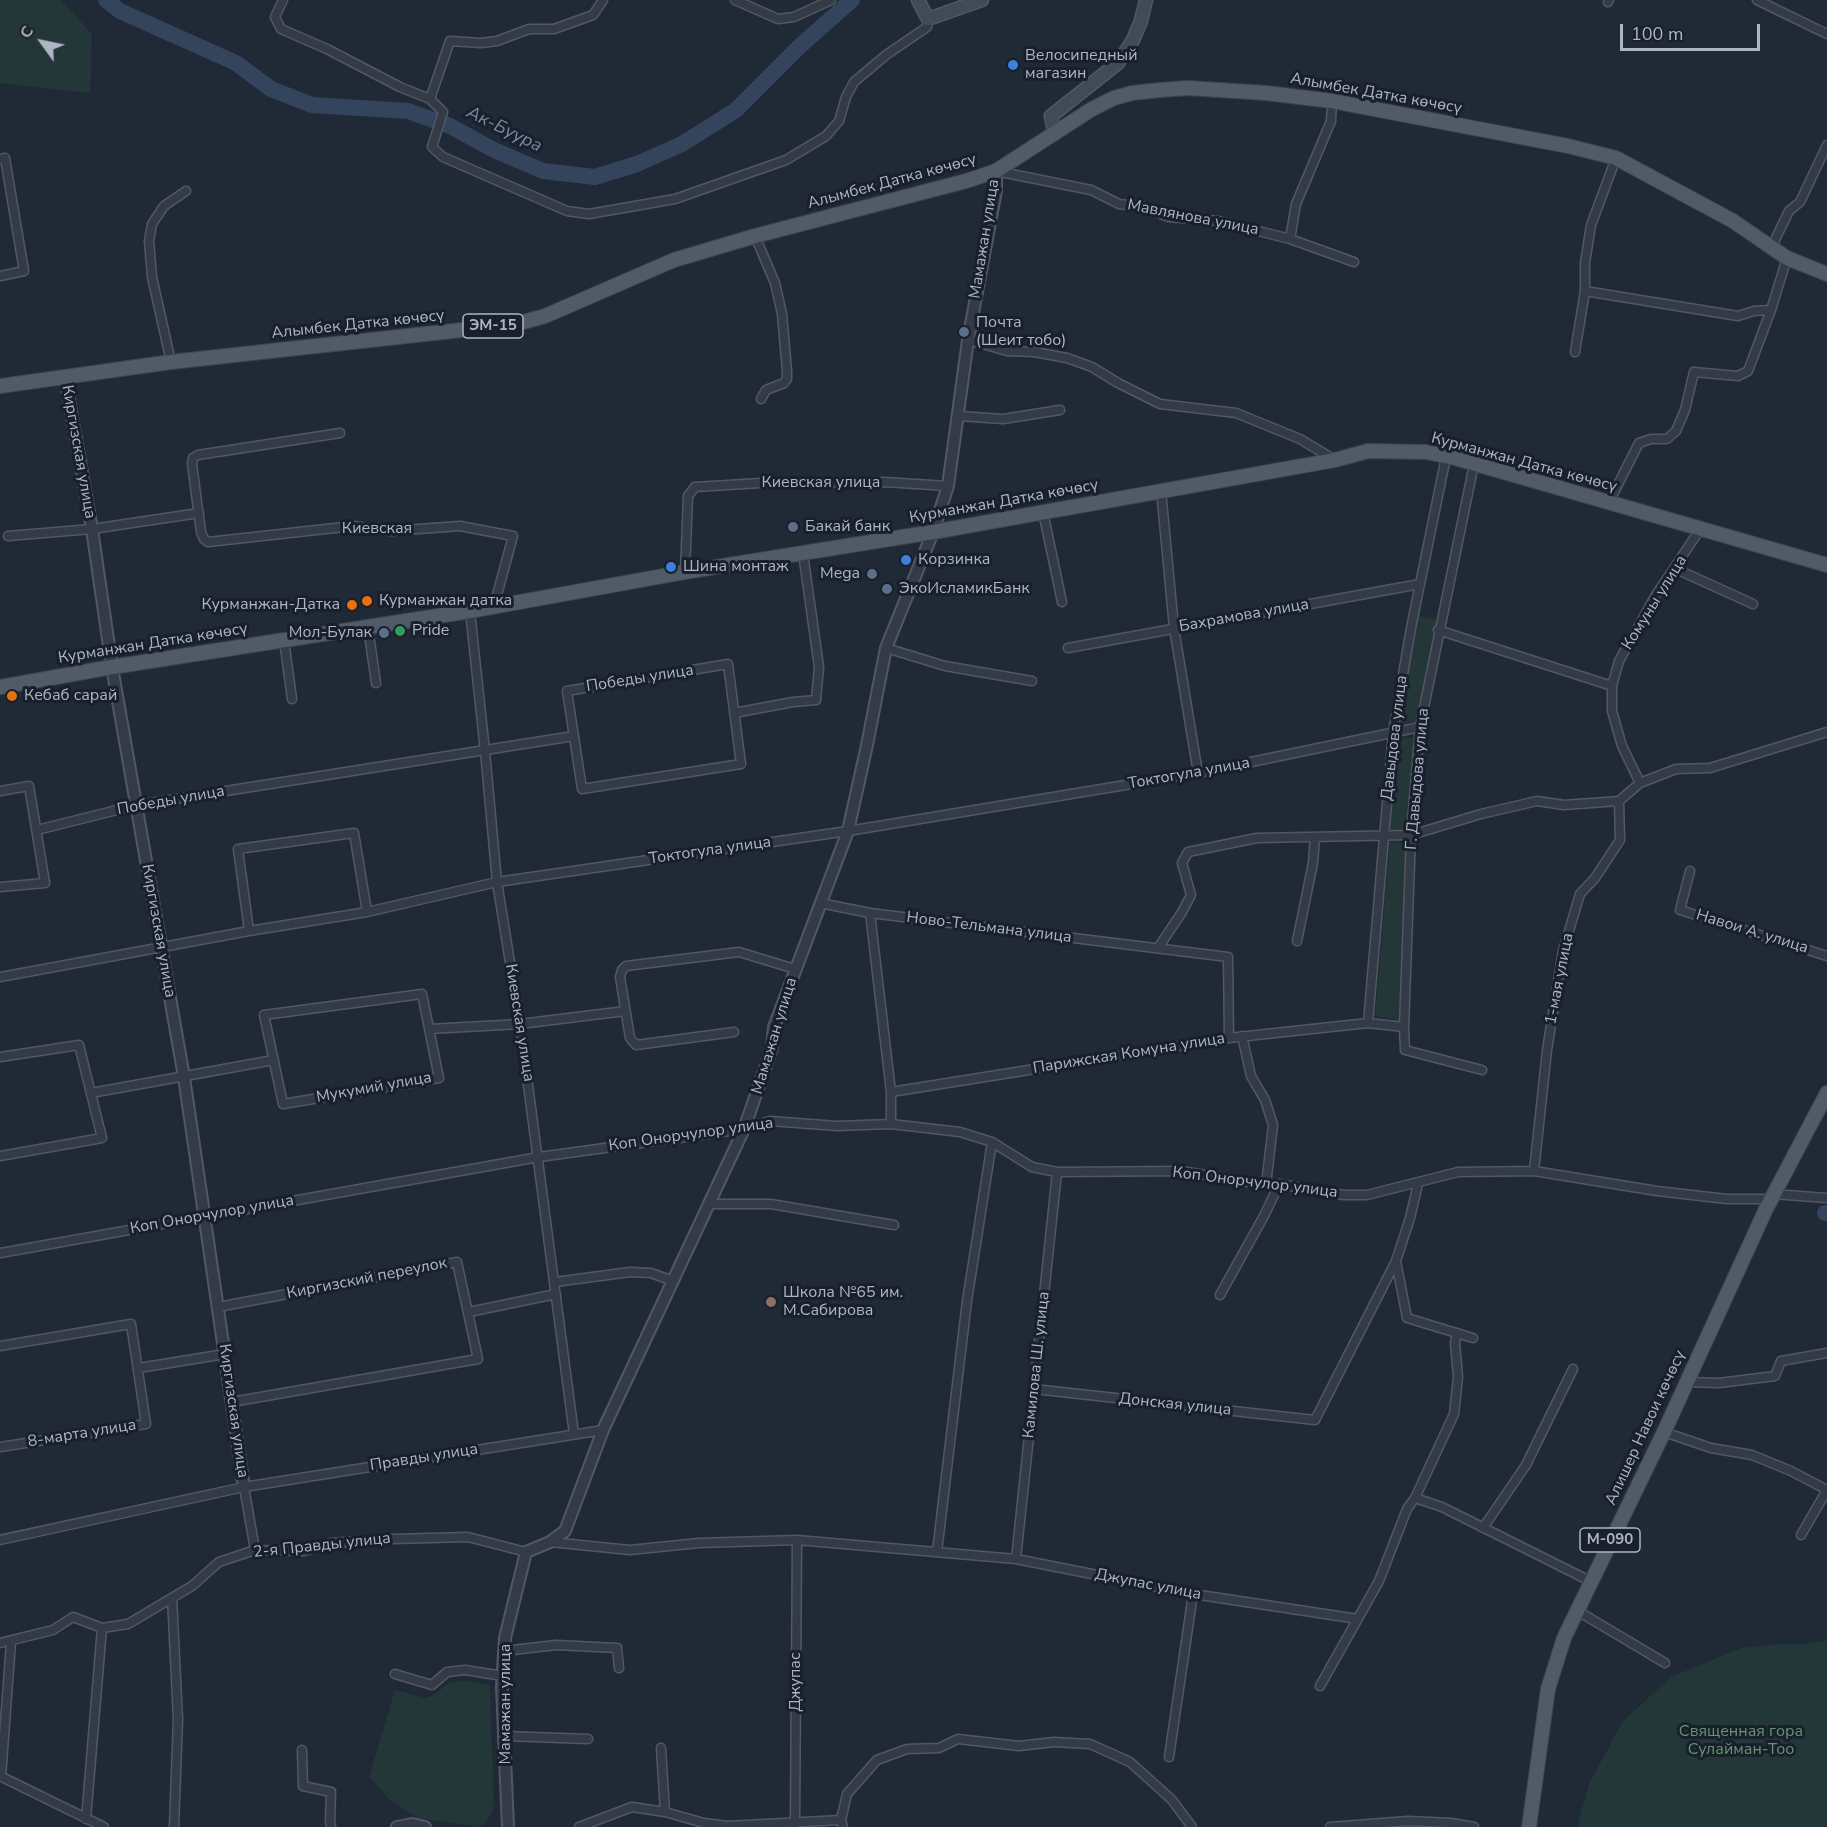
<!DOCTYPE html>
<html>
<head>
<meta charset="utf-8">
<style>
  body { margin:0 }
  #map { position:relative; width:1827px; height:1827px; overflow:hidden; background:#202936; font-family:"Nunito Sans",sans-serif }
  canvas { display:block }
  .north { position:absolute; left:12px; top:12px; width:60px; height:60px; -webkit-text-stroke:4px #19202b; paint-order:stroke; rotate:303deg; font-size:16px; font-weight:700; line-height:24px; text-align:center; color:#aeb5c3 }
  .north::after { content:''; display:block; margin:auto; width:21px; height:27px; background:#aeb5c3; clip-path:polygon(50% 0,100% 100%,50% 72%,0 100%) }
  .scale { position:absolute; left:1620px; top:24px; width:140px; height:27px; box-sizing:border-box; border:3px solid #aeb5c3; border-top:0; padding-left:8px; font-size:18px; line-height:21px; white-space:nowrap; color:#aeb5c3; -webkit-text-stroke:4px #19202b; paint-order:stroke }
</style>
</head>
<body>
<div id="map">
<canvas width="1827" height="1827"></canvas>
<div class="north">С</div>
<div class="scale">100 m</div>
</div>
<script>
const c = document.querySelector('canvas').getContext('2d');
c.lineJoin = 'round';
function fillPath(path, color) { c.fillStyle = color; c.fill(path, 'evenodd'); }
const shape = rows => new Path2D(rows.map(r => 'M' + r).join(''));
function trace(path, color, width, dash) { c.strokeStyle = color; c.lineWidth = width; c.lineCap = dash ? 'butt' : 'round'; c.setLineDash(dash || []); c.stroke(path); }
function label(font, color, halo, rows, align = 'center') {
  c.font = font + ' "Nunito Sans",sans-serif'; c.lineWidth = 6; c.setLineDash([]); c.textBaseline = 'middle'; c.strokeStyle = halo; c.fillStyle = color; for (const [text, x, y, turn = 0] of rows) {
    c.save(); c.translate(x, y); c.rotate((+turn || 0) * Math.PI / 180); c.textAlign = isNaN(turn) ? turn : align; if (halo) c.strokeText(text, 0, 0); c.fillText(text, 0, 0); c.restore();
  }
}
fillPath(shape([
  [0,0,61,0,92,34,90,93,0,83],
  [1418,616,1437,620,1417,721,1400,724],
  [1397,737,1415,738,1408,832,1388,831],
  [1390,842,1407,843,1399,1020,1375,1016],
  [1827,1640,1827,1827,1577,1827,1589,1784,1622,1722,1671,1677,1741,1648,1779,1644,1807,1644],
  [462,1680,490,1685,494,1809,486,1822,479,1827,418,1818,390,1800,369,1777,395,1690,426,1698,437,1693,447,1684]
]), '#233638');
trace(shape([
  [106,0,120,11,236,63,271,89,312,105,408,111,450,126,494,150,543,171,595,177,637,164,682,144,736,110,800,46,852,0],
  [1825,1213,1827,1213]
]), '#34445d', 16);
const minor = shape([
  [283,0,275,17,281,29,327,49,400,87,430,99,443,112,432,147,443,157,567,211,589,214,675,199,786,160,826,136,839,121,846,97,854,82,886,55,927,27,928,19],
  [735,0,778,19,794,17,831,0],
  [1757,0,1827,34],
  [1608,2,1609,0],
  [430,99,450,41,481,43,497,41,529,29,554,29,593,15,603,0],
  [0,159,5,158,24,271,0,276],
  [996,171,1091,190,1119,204,1144,207,1168,217,1219,221,1290,239,1354,262],
  [755,236,775,283,782,314,787,371,787,379,784,383,766,390,761,399],
  [1290,239,1296,204,1331,121,1332,101],
  [1771,248,1789,211,1800,202,1827,145],
  [1585,291,1738,316,1754,311,1771,310],
  [968,340,1007,351,1034,352,1067,358,1092,367,1118,383,1160,404,1236,413,1300,439,1335,460],
  [1575,352,1585,291,1585,263,1591,225,1616,158],
  [171,362,152,277,149,241,152,224,164,206,186,191],
  [959,416,1003,419,1060,410],
  [340,433,198,455,193,458,192,464,201,532,204,539,208,542,353,526,391,531,460,526,513,536,494,606],
  [1474,464,1420,727,1411,835,1404,1027,1405,1050,1482,1070],
  [1161,490,1174,628,1198,773],
  [1609,502,1639,443,1651,439,1667,439,1676,431,1685,410,1694,372,1738,376,1748,371,1771,310,1787,258],
  [1043,512,1062,602],
  [8,536,92,529,199,513],
  [1676,569,1753,604],
  [685,572,688,496,695,487,761,483,884,482,948,486],
  [470,611,485,751,497,882,520,1024,574,1434],
  [368,627,376,683],
  [1438,630,1612,686],
  [284,640,292,699],
  [886,648,945,666,1032,681],
  [1068,648,1420,584],
  [728,664,741,764,582,789,567,691,728,664],
  [734,713,793,702,816,700,819,667,803,553],
  [1640,783,1622,746,1612,711,1612,686,1619,661,1656,595,1701,528],
  [0,791,29,786,45,883,0,887],
  [37,830,137,805,574,736],
  [1690,871,1680,910,1827,956],
  [820,903,870,913,1228,957,1229,1038],
  [870,913,891,1092,891,1124],
  [249,931,238,849,354,833,367,912],
  [1297,941,1313,863,1315,837],
  [1158,948,1182,912,1191,895,1182,863,1188,852,1257,838,1411,835,1481,814,1537,801,1564,805,1619,801,1640,783,1676,769,1710,768,1827,732],
  [0,977,249,931,367,912,497,882,848,831,1198,773,1420,727],
  [422,994,439,1078,283,1104,264,1015,422,994],
  [1368,1023,1393,733,1411,628,1446,457],
  [429,1029,520,1024,625,1011],
  [734,1032,636,1045,630,1038,620,977,622,970,626,966,739,952,795,969],
  [1242,1036,1251,1076,1265,1100,1273,1125,1266,1185],
  [0,1057,79,1045,102,1138,0,1156],
  [891,1092,1229,1038,1368,1023,1404,1027],
  [91,1093,274,1060],
  [1534,1171,1547,1050,1563,951,1580,894,1595,878,1620,840,1619,801],
  [1418,1184,1410,1218,1396,1261,1407,1318,1473,1338],
  [1773,1194,1827,1198],
  [710,1204,771,1204,894,1225],
  [0,1253,539,1157,744,1129,770,1121,837,1126,891,1124,960,1132,992,1142,1032,1167,1057,1172,1181,1171,1266,1185,1279,1184,1344,1195,1367,1195,1458,1172,1534,1171,1657,1191,1727,1199,1771,1199],
  [555,1282,630,1272,651,1273,673,1281],
  [1220,1295,1265,1214,1279,1184],
  [218,1307,457,1262,478,1359,232,1402],
  [469,1312,556,1294],
  [0,1346,131,1324,146,1424,0,1447],
  [139,1368,225,1354],
  [1686,1382,1719,1383,1775,1376,1781,1361,1827,1353],
  [1034,1389,1315,1420,1396,1261],
  [1664,1432,1711,1448,1752,1455,1791,1471,1827,1490],
  [244,1487,255,1550],
  [1415,1498,1442,1507,1590,1581],
  [1483,1528,1526,1465,1573,1369],
  [1801,1535,1827,1490],
  [0,1540,244,1487,603,1430],
  [550,1542,630,1550,699,1543,797,1540,1016,1559,1193,1594,1358,1619],
  [937,1552,967,1301,992,1142],
  [1016,1559,1057,1172],
  [172,1598,178,1719,174,1827],
  [1576,1610,1665,1663],
  [0,1643,53,1630,73,1617,102,1628,128,1624,192,1586,219,1562,255,1550,304,1551,331,1543,391,1539,468,1537,526,1552],
  [504,1651,556,1645,617,1648,619,1668],
  [395,1674,432,1685,447,1672,465,1670,503,1676],
  [1320,1686,1379,1581,1407,1509,1415,1498,1454,1414,1458,1377,1455,1343,1457,1333],
  [505,1736,588,1739],
  [661,1748,665,1812],
  [302,1750,303,1786,331,1792,330,1821,331,1827],
  [1169,1757,1193,1594],
  [0,1776,104,1827],
  [1,1777,11,1642],
  [86,1819,102,1628],
  [795,1824,797,1540],
  [579,1827,632,1807,665,1812,704,1823,727,1826,841,1820],
  [843,1827,841,1820,847,1794,877,1760,907,1749,939,1748,958,1739,1019,1746,1054,1742,1090,1744,1130,1762,1172,1800,1192,1827],
  [1330,1827,1408,1821,1451,1823,1474,1827]
]);
const tertiary = shape([
  [65,377,92,529,112,667,184,1077,244,1487],
  [397,1827,412,1824,425,1827],
  [508,1827,502,1687,505,1638,526,1552,550,1542,565,1531,603,1430,744,1129,772,1048,774,1027,848,831,867,745,886,648,933,532,948,486,968,340,996,191,996,171]
]);
const secondary = shape([
  [918,0,928,19,982,0],
  [1054,131,1051,116,1118,63,1133,40,1141,21,1146,0]
]);
const primary = shape([
  [0,386,171,362,516,324,545,316,674,260,755,236,966,181,996,171,1092,109,1114,98,1132,93,1160,90,1188,88,1266,93,1332,101,1568,146,1616,158,1733,221,1787,258,1827,274],
  [0,687,112,667,470,611,685,572,933,532,1335,460,1368,451,1426,452,1455,458,1827,565],
  [1529,1827,1548,1689,1564,1638,1664,1432,1766,1209,1827,1093]
]);
trace(minor, '#515864', 11);
trace(tertiary, '#515864', 14);
trace(secondary, '#515864', 15);
trace(primary, '#3d4450', 16);
trace(minor, '#343b47', 8);
trace(tertiary, '#343b47', 10);
trace(secondary, '#424a59', 12);
trace(primary, '#515a67', 14);
for (const [x, y, r, color] of [
  [1013,65,6,"#3f7fe0"],
  [964,332,6,"#5c6f8a"],
  [793,527,6,"#5c6f8a"],
  [906,560,6,"#3f7fe0"],
  [671,567,6,"#3f7fe0"],
  [872,574,6,"#5c6f8a"],
  [887,589,6,"#5c6f8a"],
  [367,601,6,"#e8710a"],
  [352,605,6,"#e8710a"],
  [400,631,6,"#2e9e5b"],
  [384,633,6,"#5c6f8a"],
  [12,696,6,"#e8710a"],
  [771,1302,6,"#8d6e63"]
]) { const dot = new Path2D(); dot.arc(x, y, r, 0, 2 * Math.PI); c.fillStyle = color; c.fill(dot); trace(dot, '#19202b', 2); }
for (const [x, y, w] of [
  [493,326,60],
  [1610,1540,60]
]) { const box = new Path2D(); box.roundRect(x - w / 2, y - 12, w, 24, 4.5); c.fillStyle = '#19202b'; c.fill(box); trace(box, '#aeb5c3', 1.5); }
label('bold 15px', '#aeb5c3', null, [
  ["ЭМ-15",493,326],
  ["М-090",1610,1540]
]);
label('16px', '#aeb5c3', '#19202b', [
  ["Велосипедный",1025,56],
  ["магазин",1025,74],
  ["Почта",976,323],
  ["(Шеит тобо)",976,341],
  ["Бакай банк",805,527],
  ["Корзинка",918,560],
  ["Шина монтаж",683,567],
  ["Mega",860,574,"right"],
  ["ЭкоИсламикБанк",899,589],
  ["Курманжан датка",379,601],
  ["Курманжан-Датка",340,605,"right"],
  ["Pride",412,631],
  ["Мол-Булак",372,633,"right"],
  ["Кебаб сарай",24,696],
  ["Школа №65 им.",783,1293],
  ["М.Сабирова",783,1311]
], 'left');
label('16px', '#aeb5c3', '#19202b', [
  ["Алымбек Датка көчөсү",1376,94,10],
  ["Алымбек Датка көчөсү",892,182,-15],
  ["Мавлянова улица",1193,218,11],
  ["Мамажан улица",985,239,-81],
  ["Алымбек Датка көчөсү",358,325,-6],
  ["Киргизская улица",78,452,80],
  ["Курманжан Датка көчөсү",1524,463,15],
  ["Киевская улица",821,483],
  ["Курманжан Датка көчөсү",1004,502,-10],
  ["Киевская",377,529],
  ["Комуны улица",1655,603,-58],
  ["Бахрамова улица",1244,616,-10],
  ["Курманжан Датка көчөсү",153,644,-9],
  ["Победы улица",640,679,-9],
  ["Давыдова улица",1395,738,-83],
  ["Токтогула улица",1189,774,-10],
  ["Г. Давыдова улица",1418,779,-85],
  ["Победы улица",171,801,-10],
  ["Токтогула улица",710,851,-8],
  ["Ново-Тельмана улица",989,928,7],
  ["Киргизская улица",158,931,80],
  ["Навои А. улица",1752,932,17],
  ["1-мая улица",1560,979,-79],
  ["Киевская улица",519,1023,81],
  ["Мамажан улица",775,1036,-73],
  ["Парижская Комуна улица",1129,1054,-9],
  ["Мукумий улица",374,1088,-10],
  ["Коп Онорчулор улица",691,1135,-8],
  ["Коп Онорчулор улица",1255,1183,7],
  ["Коп Онорчулор улица",212,1215,-10],
  ["Киргизский переулок",367,1279,-11],
  ["Камилова Ш. улица",1037,1365,-84],
  ["Донская улица",1175,1405,6],
  ["Киргизская улица",233,1411,82],
  ["Алишер Навои көчөсү",1646,1428,-65],
  ["8-марта улица",82,1434,-9],
  ["Правды улица",424,1458,-9],
  ["2-я Правды улица",322,1546,-6],
  ["Джупас улица",1148,1585,11],
  ["Джупас",796,1682,-90],
  ["Мамажан улица",506,1704,-90]
]);
label('16px', '#669372', '#19202b', [
  ["Священная гора",1741,1732],
  ["Сулайман-Тоо",1741,1750]
]);
label('italic 18px', '#768bab', '#19202b', [
  ["Ак-Буура",504,130,26]
]);
</script>
</body>
</html>
